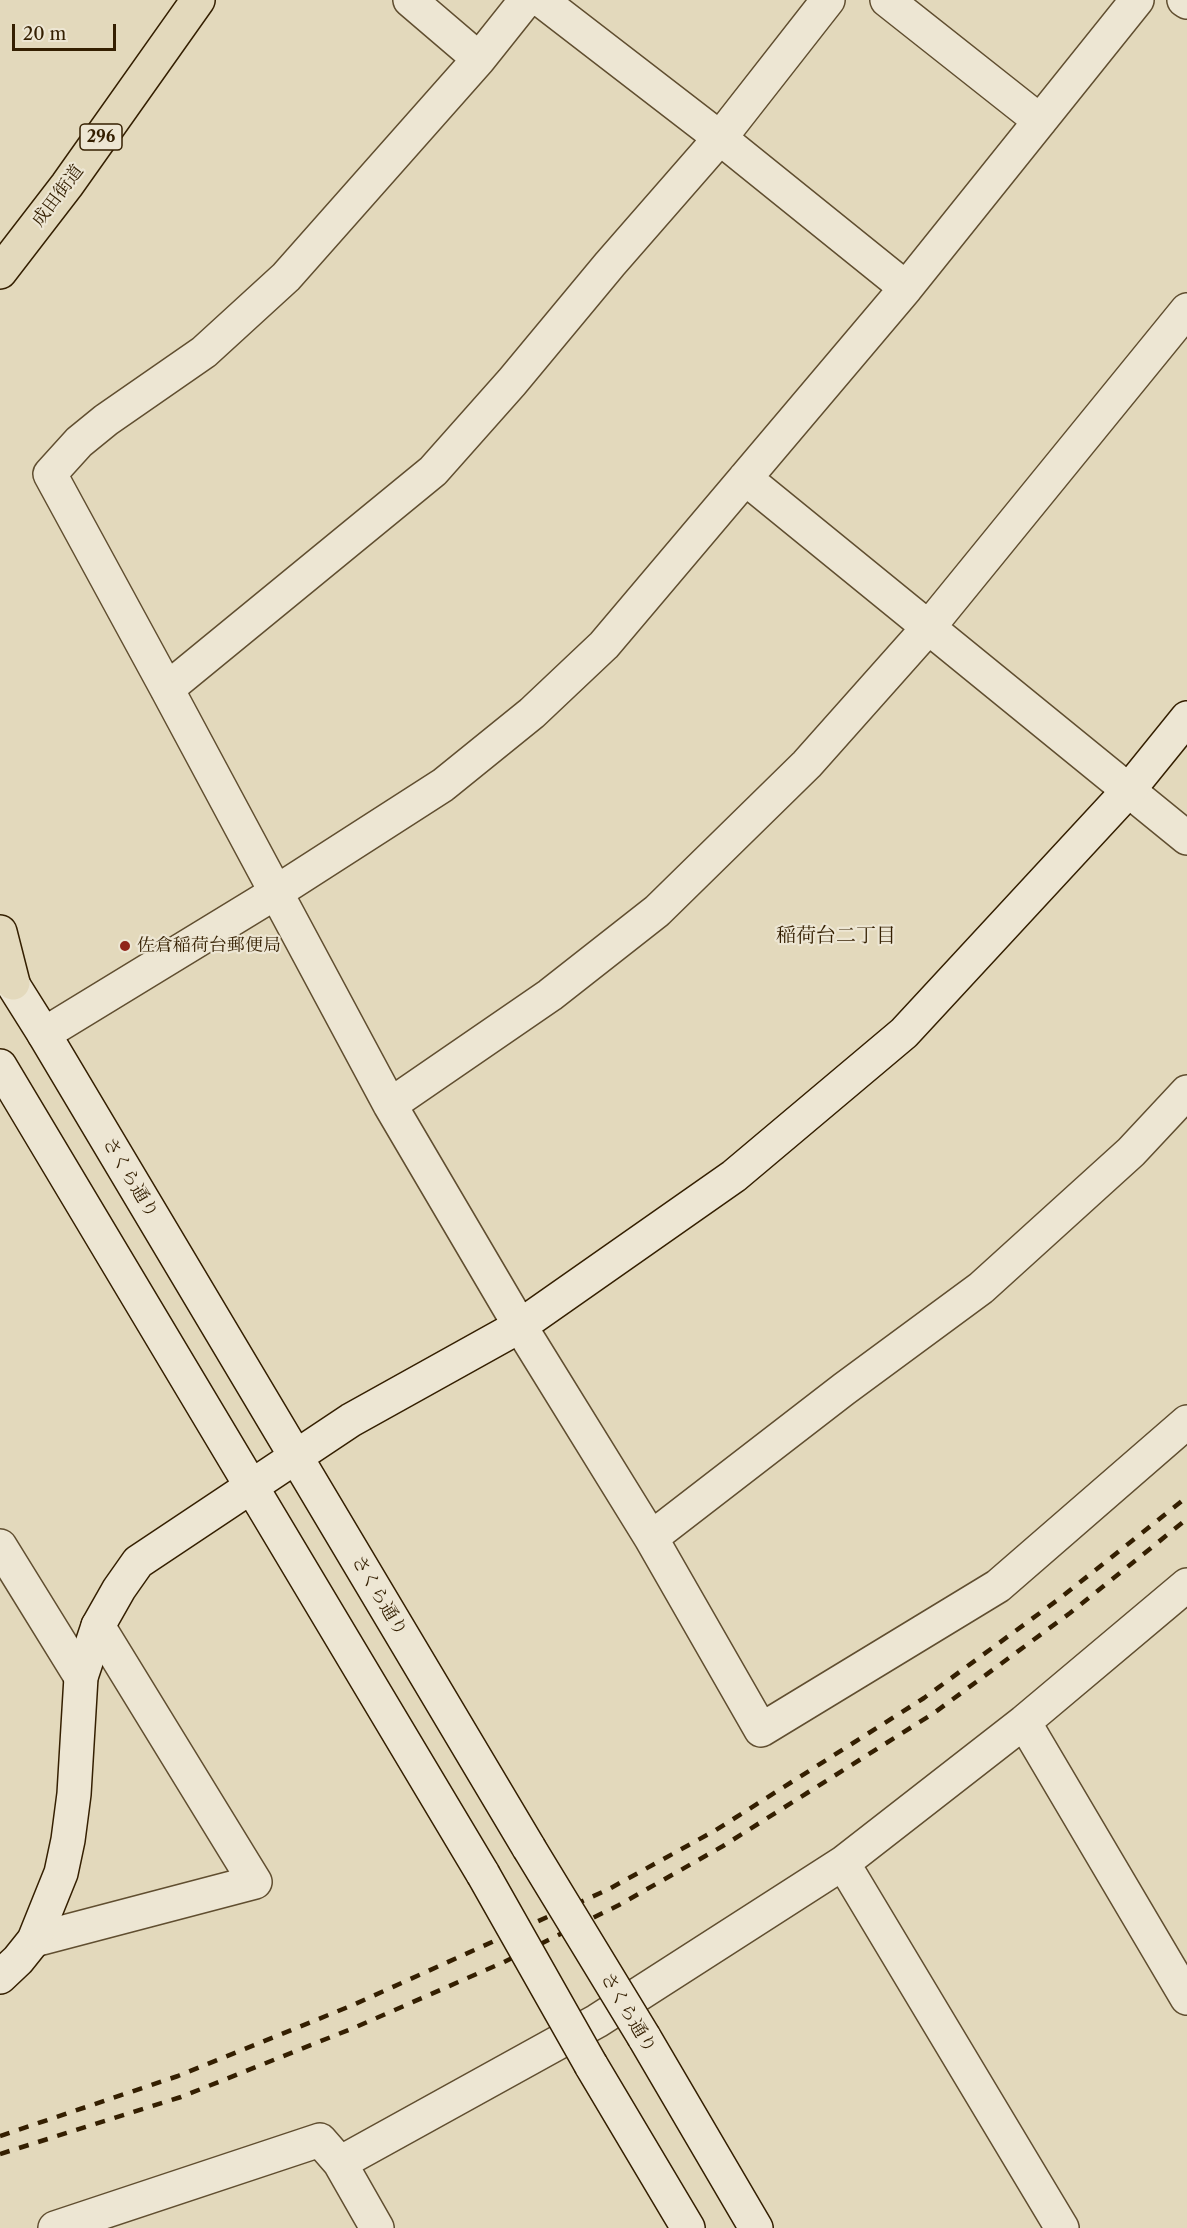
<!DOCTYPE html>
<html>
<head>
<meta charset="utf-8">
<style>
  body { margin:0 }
  #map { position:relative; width:1187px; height:2228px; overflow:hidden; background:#e3d9bc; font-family:"Libre Caslon Text",serif }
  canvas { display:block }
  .scale { position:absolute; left:12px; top:24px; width:104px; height:27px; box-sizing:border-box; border:3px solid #341f01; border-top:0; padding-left:8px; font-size:18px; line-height:21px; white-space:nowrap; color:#341f01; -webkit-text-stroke:4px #ede6d3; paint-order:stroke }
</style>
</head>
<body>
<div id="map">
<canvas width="1187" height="2228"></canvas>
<div class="scale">20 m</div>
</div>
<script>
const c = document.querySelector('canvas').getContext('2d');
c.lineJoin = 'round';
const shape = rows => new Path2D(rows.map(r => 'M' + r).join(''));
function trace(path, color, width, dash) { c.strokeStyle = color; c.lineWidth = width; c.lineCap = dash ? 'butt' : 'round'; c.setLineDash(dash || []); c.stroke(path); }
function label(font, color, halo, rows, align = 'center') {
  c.font = font + ' "Libre Caslon Text","Noto Serif JP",serif'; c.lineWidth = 4.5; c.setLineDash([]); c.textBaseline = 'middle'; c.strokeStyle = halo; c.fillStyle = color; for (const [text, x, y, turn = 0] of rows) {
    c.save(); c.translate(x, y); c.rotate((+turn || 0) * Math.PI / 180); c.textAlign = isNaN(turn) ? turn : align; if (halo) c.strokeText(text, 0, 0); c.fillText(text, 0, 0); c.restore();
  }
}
const street = shape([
  [410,0,479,59],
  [526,0,479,59,286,277,204,352,106,420,79,442,50,474,167,689,390,1105,520,1326,651,1538,761,1730,998,1586,1187,1422],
  [541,0,720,138,906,288],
  [887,0,1040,121],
  [1184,0,1187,2],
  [745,478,1187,838],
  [167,689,433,471,512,382,610,264,720,138,828,0],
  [44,1034,275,893,443,785,532,713,604,645,906,288,1137,0],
  [390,1105,550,995,657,911,807,764,928,628,1187,310],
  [651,1538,844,1389,981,1288,1131,1152,1187,1092],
  [0,1546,81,1677],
  [1024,1722,1187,1998],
  [843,1863,1062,2228],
  [34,1940,255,1882,98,1626],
  [340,2163,597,2021,843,1863,1024,1722,1187,1585],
  [55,2228,320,2140,340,2163,377,2228]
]);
const secondary = shape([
  [0,964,44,1034,529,1848],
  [0,1066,483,1874],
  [0,1977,18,1960,34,1940,61,1873,68,1840,74,1794,81,1677,98,1626,119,1589,138,1562,351,1420,520,1326,734,1176,904,1033,1128,791,1187,718],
  [644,2037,756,2228],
  [591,2065,688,2228]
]);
const highway = shape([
  [0,272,67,185,198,0],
  [0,932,13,983]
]);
trace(street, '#604e30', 36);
trace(secondary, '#341f01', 36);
trace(highway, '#341f01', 36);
trace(street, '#ede6d3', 33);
trace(secondary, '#ede6d3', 33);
trace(highway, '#e3d9bc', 33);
trace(shape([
  [0,2136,178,2076,353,2005,609,1889,716,1830,924,1698,1059,1599,1187,1497],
  [0,2154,181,2097,356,2027,504,1962,619,1905,723,1846,934,1713,1070,1613,1187,1519]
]), '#341f01', 4.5, [10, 10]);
const secondaryBridge = shape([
  [529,1848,644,2037],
  [483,1874,591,2065]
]);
trace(secondaryBridge, '#341f01', 36, []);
trace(secondaryBridge, '#ede6d3', 33);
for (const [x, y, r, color] of [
  [125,946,6,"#8f2418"]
]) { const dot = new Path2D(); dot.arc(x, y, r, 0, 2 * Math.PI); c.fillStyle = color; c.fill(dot); trace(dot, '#ede6d3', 2); }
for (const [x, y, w] of [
  [101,137,42]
]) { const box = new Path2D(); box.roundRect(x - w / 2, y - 13, w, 26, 4.5); c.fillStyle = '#ede6d3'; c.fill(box); trace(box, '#341f01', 1.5); }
label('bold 16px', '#341f01', null, [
  ["296",101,137]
]);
label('18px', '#341f01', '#ede6d3', [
  ["成田街道",58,196,-53],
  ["さくら通り",130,1178,59],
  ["さくら通り",379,1596,59],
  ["さくら通り",628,2013,59]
]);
label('18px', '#341f01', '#ede6d3', [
  ["佐倉稲荷台郵便局",137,946]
], 'left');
label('20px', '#341f01', '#ede6d3', [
  ["稲荷台二丁目",836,936]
]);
</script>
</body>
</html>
